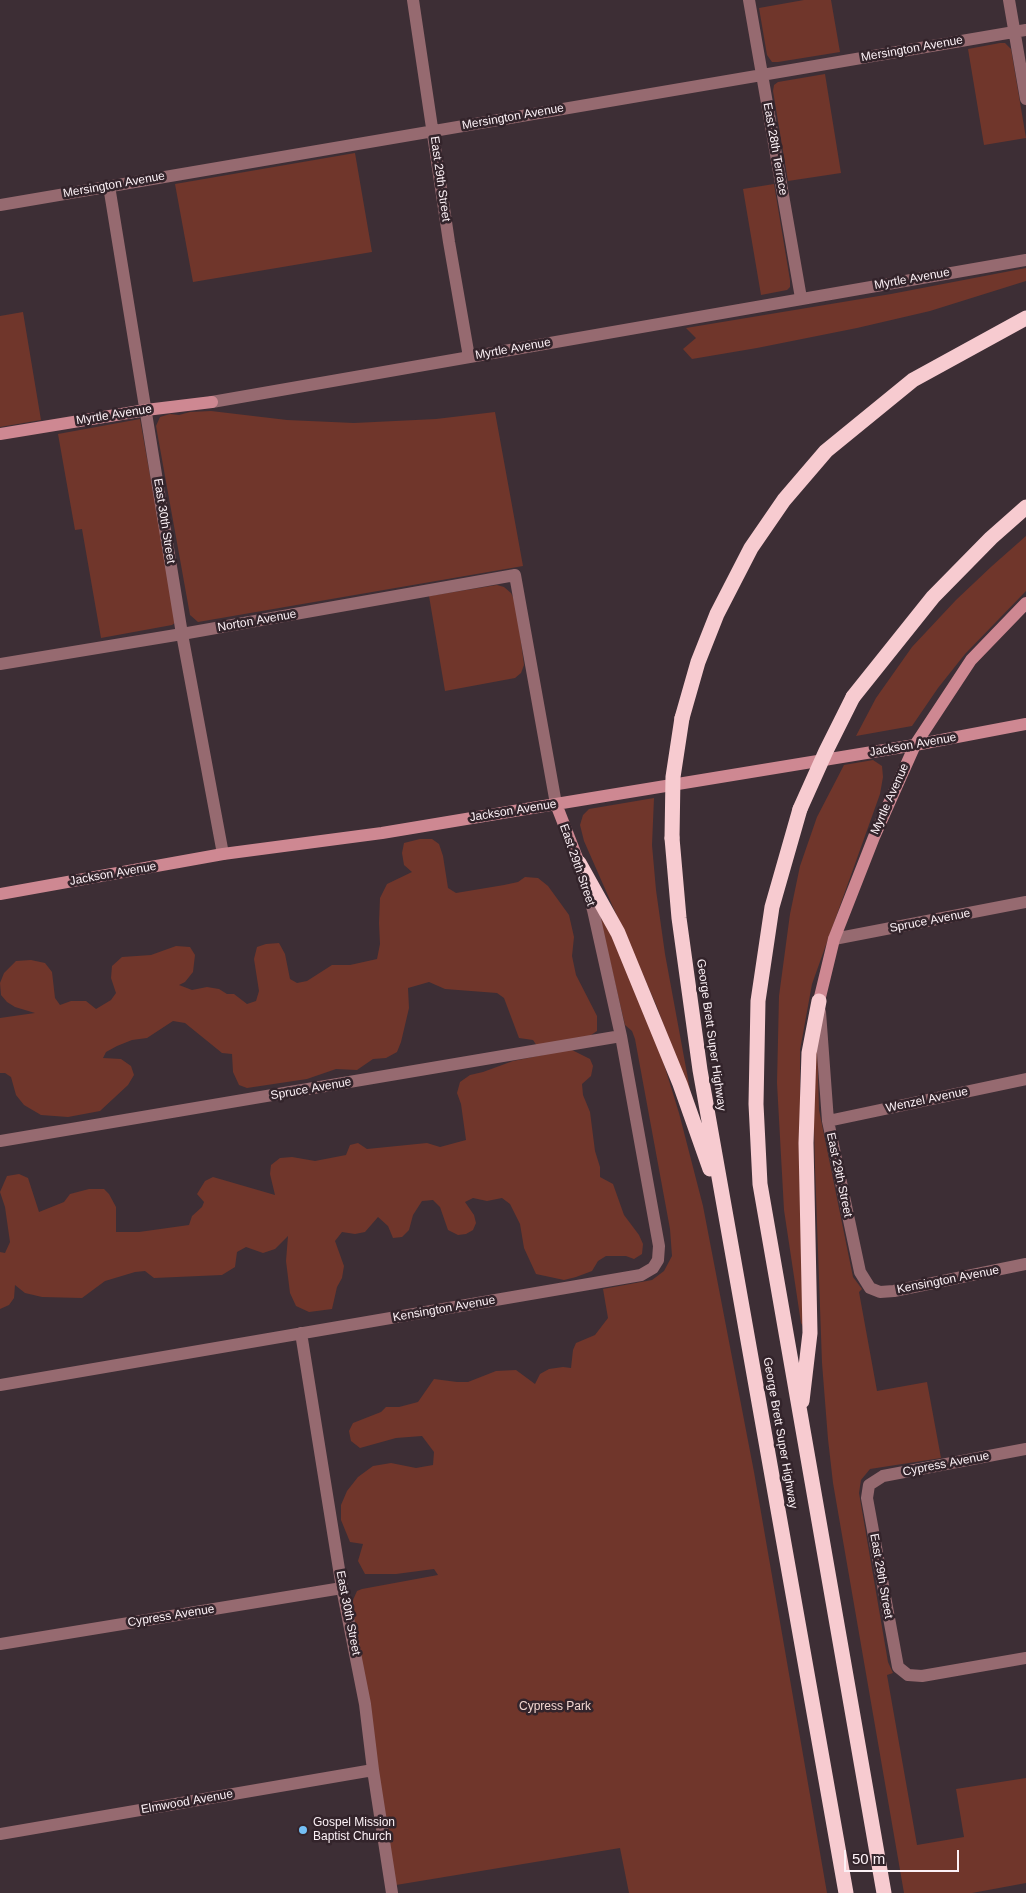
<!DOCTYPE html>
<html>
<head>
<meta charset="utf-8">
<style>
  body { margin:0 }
  #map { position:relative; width:1026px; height:1893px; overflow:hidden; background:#3d2e35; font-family:Helvetica,sans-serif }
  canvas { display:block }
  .scale { position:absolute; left:844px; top:1850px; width:115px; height:22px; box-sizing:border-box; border:2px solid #fcf1f6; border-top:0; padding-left:6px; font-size:15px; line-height:18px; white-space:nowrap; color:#fcf1f6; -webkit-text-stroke:4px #33242b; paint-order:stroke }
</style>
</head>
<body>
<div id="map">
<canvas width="1026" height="1893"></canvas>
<div class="scale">50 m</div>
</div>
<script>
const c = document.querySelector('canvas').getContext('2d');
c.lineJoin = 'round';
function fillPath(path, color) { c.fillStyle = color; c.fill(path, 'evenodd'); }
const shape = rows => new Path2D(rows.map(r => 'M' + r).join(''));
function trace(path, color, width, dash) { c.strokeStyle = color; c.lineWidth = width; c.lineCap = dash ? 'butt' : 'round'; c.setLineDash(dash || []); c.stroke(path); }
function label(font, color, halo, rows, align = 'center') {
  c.font = font + ' Helvetica,sans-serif'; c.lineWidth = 5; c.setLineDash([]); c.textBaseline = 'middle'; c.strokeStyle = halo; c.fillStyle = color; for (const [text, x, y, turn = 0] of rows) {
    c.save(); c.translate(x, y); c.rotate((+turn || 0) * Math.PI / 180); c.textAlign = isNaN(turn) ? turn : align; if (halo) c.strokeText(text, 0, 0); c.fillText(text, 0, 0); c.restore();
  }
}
fillPath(shape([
  [804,0,831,0,840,52,778,62,772,62,767,55,759,8],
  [1000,43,1005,43,1011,49,1026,138,984,145,968,49],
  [825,74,841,173,788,181,773,91,774,85,778,82],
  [355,153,372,252,193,282,175,184],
  [774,184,790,280,790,287,787,290,761,295,743,189],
  [1026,268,1026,281,930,311,857,328,757,348,692,359,683,349,696,338,686,328,891,294],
  [23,312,41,420,0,427,0,316],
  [211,411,287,420,354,423,436,419,495,412,523,566,198,622,190,615,156,426,160,417,170,414,179,415,190,412],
  [140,419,176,622,172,625,101,638,82,529,75,530,58,434],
  [1026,536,1026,591,965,654,938,688,912,726,856,736,876,698,912,647,956,600,992,566],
  [497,585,504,587,511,593,516,604,524,665,521,673,515,678,445,691,429,596],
  [873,760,882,766,883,777,880,794,812,984,800,1050,800,1151,805,1330,801,1323,784,1210,777,1083,779,996,790,914,800,866,817,817,844,765],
  [654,798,652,845,656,890,665,954,693,1106,657,1007,584,841,580,825,583,815,589,809],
  [420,839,432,839,439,844,443,856,448,888,456,893,504,885,518,882,525,877,538,878,548,886,569,915,574,937,572,956,576,975,597,1016,597,1031,570,1049,590,1059,593,1066,591,1076,582,1084,583,1095,590,1112,595,1151,600,1167,600,1177,613,1184,624,1215,639,1235,643,1244,642,1254,634,1259,626,1256,606,1256,598,1261,592,1271,576,1277,564,1280,536,1274,524,1248,520,1224,510,1204,502,1198,487,1201,473,1198,465,1202,474,1215,476,1223,473,1230,466,1234,458,1235,448,1230,440,1207,433,1200,422,1201,413,1215,409,1230,402,1237,393,1238,388,1226,378,1217,365,1232,355,1234,342,1232,335,1241,344,1266,342,1278,337,1287,332,1309,309,1312,296,1306,290,1293,286,1261,288,1236,275,1249,263,1253,246,1247,237,1252,235,1267,222,1275,154,1278,145,1271,135,1272,105,1281,82,1298,42,1297,25,1293,15,1285,14,1298,9,1305,0,1309,0,1252,5,1253,10,1242,5,1207,0,1192,7,1176,19,1174,28,1178,39,1212,64,1202,70,1194,89,1189,104,1189,109,1194,116,1207,116,1232,139,1232,189,1225,192,1216,202,1207,204,1202,197,1194,205,1181,213,1177,275,1195,270,1174,271,1165,280,1158,292,1157,315,1161,346,1155,350,1145,358,1143,367,1149,427,1143,440,1147,466,1140,461,1104,457,1093,460,1082,470,1075,483,1072,513,1061,543,1055,533,1040,519,1038,504,998,497,993,445,989,429,982,408,988,409,1008,401,1042,397,1052,386,1058,373,1059,357,1070,336,1069,307,1079,247,1088,239,1085,233,1072,232,1054,222,1053,185,1023,173,1021,147,1038,132,1040,117,1046,106,1052,103,1058,121,1059,131,1066,134,1075,128,1085,100,1111,68,1117,41,1115,24,1105,16,1095,11,1077,5,1073,0,1073,0,1018,35,1013,15,1007,7,1002,1,995,0,983,4,973,16,961,31,960,45,963,52,972,55,998,60,1005,71,1001,86,1001,96,1009,111,1000,116,993,111,978,112,966,122,957,151,955,176,946,190,947,195,955,193,972,185,982,179,985,192,990,207,987,219,989,227,994,234,994,247,1004,256,1001,259,991,254,959,257,947,266,944,279,943,285,954,290,979,297,983,307,981,332,965,350,965,377,959,380,944,379,923,380,898,387,884,412,872,404,865,402,853,404,843],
  [599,915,610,932,658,1045,679,1113,703,1206,754,1472,827,1893,629,1893,620,1848,396,1885,353,1612,353,1600,357,1591,362,1589,438,1575,434,1569,396,1574,365,1574,358,1561,363,1544,350,1542,341,1520,341,1505,347,1491,358,1477,373,1466,391,1463,416,1468,433,1465,434,1452,422,1436,396,1438,360,1448,351,1441,349,1431,353,1423,381,1412,386,1407,399,1407,418,1402,434,1379,457,1382,468,1382,496,1371,516,1370,535,1384,540,1374,549,1369,563,1367,571,1368,573,1350,576,1343,595,1335,608,1318,603,1289,652,1280,664,1271,672,1256,670,1229,635,1039,632,1031,625,1025],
  [817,1039,819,1110,853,1277,862,1289,859,1292,877,1391,927,1382,941,1458,870,1469,861,1480,859,1493,888,1662,893,1673,887,1675,917,1845,964,1837,956,1789,1026,1778,1026,1883,972,1893,904,1893,833,1483,828,1439,822,1363,815,1167,813,1087]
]), '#70362b');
trace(shape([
  [413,0,449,242,469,357],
  [749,0,801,298],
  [1009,0,1026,99],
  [109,186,182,634,223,854],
  [0,205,1026,30],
  [212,402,1026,260],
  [0,664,182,634,515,575,556,804],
  [834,939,1026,902],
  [820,1012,828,1121,860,1272,870,1288,880,1292,894,1291,1026,1264],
  [828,1121,1026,1079],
  [0,1141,621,1036],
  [301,1333,342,1588,365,1704,373,1770,392,1893],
  [0,1385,641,1275,653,1268,658,1260,659,1246,621,1036,593,910,585,882],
  [1026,1449,883,1476,869,1485,867,1498,898,1667,908,1675,922,1676,1026,1658],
  [0,1644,342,1588],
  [0,1834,373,1770]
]), '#966a70', 12);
trace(shape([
  [0,434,146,410,212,402],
  [556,804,579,863],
  [0,894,223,854,382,833,556,804,915,745,1026,724],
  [819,1001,834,939,874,837,915,745,971,660,1026,603]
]), '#ce8892', 12);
trace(shape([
  [853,697,933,597,991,538,1026,507],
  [682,718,698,662,717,614,751,548,784,500,826,451,913,380,1026,318],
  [800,809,772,907,758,1001,756,1104,760,1184,884,1893],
  [672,838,679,918,700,1070,846,1893],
  [579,863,618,933,680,1084,710,1169],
  [802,1401,810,1333,806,1143,809,1053,819,1001]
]), '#f7cbd0', 15);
trace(shape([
  [800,809,826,751,853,697],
  [672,838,673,777,682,718]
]), '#f7cbd0', 15);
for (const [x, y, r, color] of [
  [303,1830,5,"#75c0f6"]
]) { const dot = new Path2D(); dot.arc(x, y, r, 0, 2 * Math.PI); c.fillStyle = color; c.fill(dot); trace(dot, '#33242b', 2); }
label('12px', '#fcf1f6', '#33242b', [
  ["Mersington Avenue",912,49,-10],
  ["Mersington Avenue",513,117,-10],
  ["East 28th Terrace",775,149,80],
  ["East 29th Street",440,179,82],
  ["Mersington Avenue",114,185,-10],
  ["Myrtle Avenue",912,279,-10],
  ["Myrtle Avenue",513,349,-10],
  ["Myrtle Avenue",114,415,-9],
  ["East 30th Street",164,521,81],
  ["Norton Avenue",257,621,-10],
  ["Jackson Avenue",913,745,-10],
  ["Myrtle Avenue",890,799,-66],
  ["Jackson Avenue",513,811,-9],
  ["East 29th Street",577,865,71],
  ["Jackson Avenue",113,874,-10],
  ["Spruce Avenue",930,921,-11],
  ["George Brett Super Highway",711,1035,82],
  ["Spruce Avenue",311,1089,-10],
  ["Wenzel Avenue",927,1100,-12],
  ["East 29th Street",839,1175,78],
  ["Kensington Avenue",948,1280,-11],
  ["Kensington Avenue",444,1309,-10],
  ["George Brett Super Highway",780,1433,80],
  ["Cypress Avenue",946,1464,-11],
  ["East 29th Street",881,1576,80],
  ["East 30th Street",348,1613,79],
  ["Cypress Avenue",171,1616,-9],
  ["Elmwood Avenue",187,1802,-10]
]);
label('12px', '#f1d6d0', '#33242b', [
  ["Cypress Park",555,1707]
]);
label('12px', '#fcf1f6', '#33242b', [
  ["Gospel Mission",313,1823],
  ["Baptist Church",313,1837]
], 'left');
</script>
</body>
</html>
